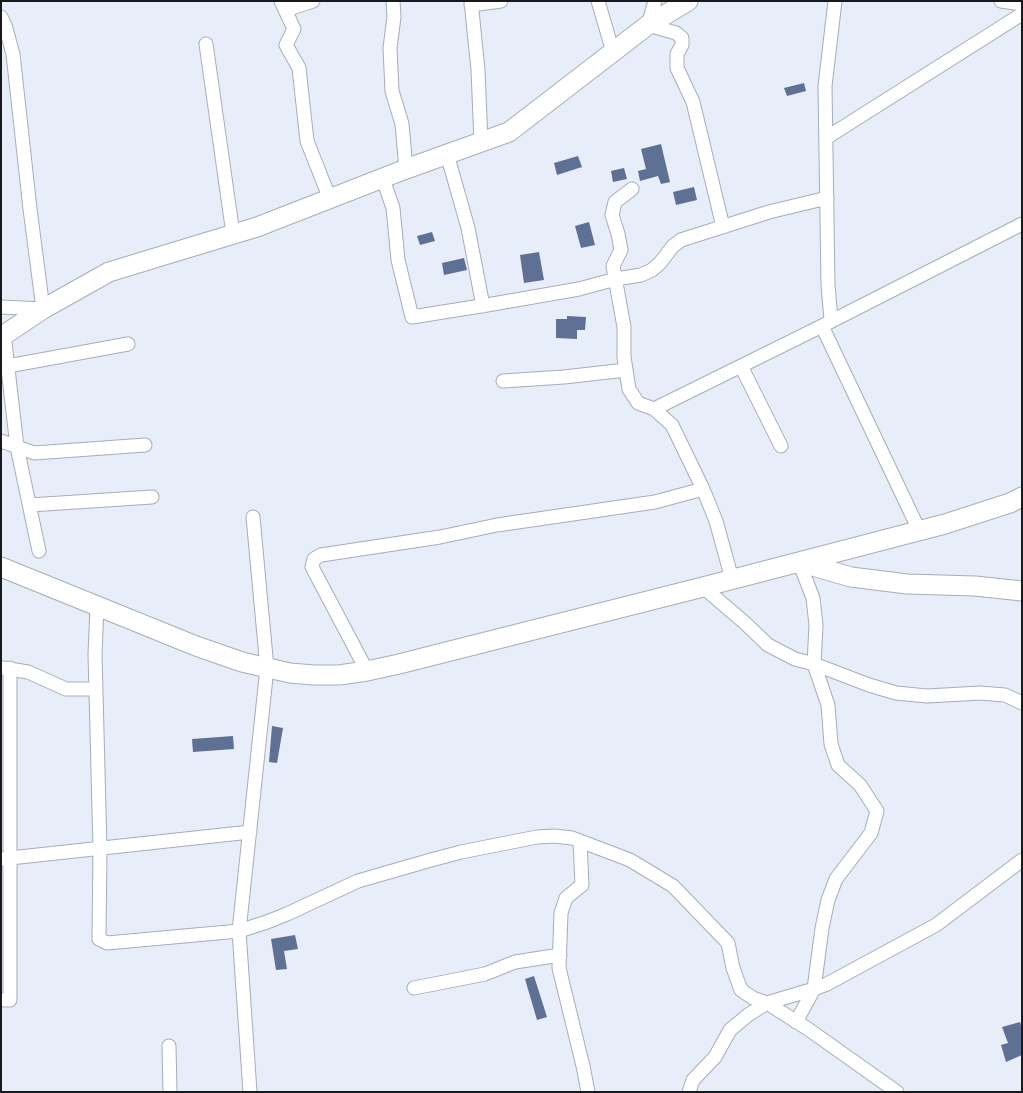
<!DOCTYPE html>
<html>
<head>
<meta charset="utf-8">
<style>
  body { margin:0 }
  #map { position:relative; width:1023px; height:1093px; overflow:hidden; background:#e8eef9; font-family:Jost,sans-serif }
  canvas { display:block }
  .frame { position:absolute; inset:0; border:2px solid #18191d; pointer-events:none }
</style>
</head>
<body>
<div id="map">
<canvas width="1023" height="1093"></canvas>
<div class="frame"></div>
</div>
<script>
const c = document.querySelector('canvas').getContext('2d');
c.lineJoin = 'round';
function fillPath(path, color) { c.fillStyle = color; c.fill(path, 'evenodd'); }
const shape = rows => new Path2D(rows.map(r => 'M' + r).join(''));
function trace(path, color, width, dash) { c.strokeStyle = color; c.lineWidth = width; c.lineCap = dash ? 'butt' : 'round'; c.setLineDash(dash || []); c.stroke(path); }
fillPath(shape([
  [804,83,806,91,787,96,784,88],
  [661,144,670,182,661,184,658,176,640,181,638,171,646,169,641,149],
  [578,156,582,167,557,175,554,163],
  [624,168,627,179,613,182,611,171],
  [694,187,697,200,676,205,673,192],
  [589,222,595,245,581,248,575,226],
  [432,232,435,241,420,245,417,236],
  [539,252,544,280,524,283,520,255],
  [464,258,467,270,444,275,442,263],
  [567,316,586,317,585,330,577,330,577,339,556,338,556,319,567,319],
  [272,726,283,728,277,763,269,762],
  [233,736,234,749,193,752,192,739],
  [295,935,298,949,284,951,287,969,276,970,271,939],
  [534,976,547,1017,537,1020,525,979],
  [1020,1022,1022,1029,1022,1055,1006,1062,1001,1045,1008,1043,1002,1027]
]), '#5f7095');
const street = shape([
  [281,1,294,29,286,45,299,68,307,141,330,199],
  [393,1,394,17,390,48,392,91,402,124,406,169],
  [471,1,478,70,481,142],
  [598,1,613,52],
  [655,1,648,25,676,33,682,38,682,45,677,54,677,68,693,102,723,227],
  [1001,1,1022,4],
  [471,5,501,1],
  [286,10,313,1],
  [1,17,5,25,13,54,30,209,43,309,1,307],
  [206,44,233,234],
  [826,138,1022,14],
  [447,154,468,228,483,306],
  [383,179,393,208,398,260,412,317,487,305,579,289,616,279,641,275,652,270,660,263,673,246,681,240,769,212,827,198],
  [632,189,615,202,612,215,618,234,621,250,613,266,624,327,624,357,629,389,638,403,654,409,672,425,703,489,716,521,732,579],
  [831,320,828,285,825,86,835,1],
  [822,326,919,530],
  [4,334,17,447,39,551],
  [8,366,128,344],
  [741,366,781,446],
  [503,381,564,377,626,370],
  [654,409,822,326,1022,224],
  [1,441,34,453,145,445],
  [30,505,152,497],
  [703,587,745,623,768,645,795,659,814,664,869,685,896,693,927,696,980,693,1005,695,1022,703],
  [97,606,95,654,100,848,99,939,107,943,239,931,267,922,287,914,358,881,431,860,461,852,537,837,554,836,572,838,630,860,673,886,728,943,733,968,741,990,753,998,767,1003,808,1029,897,1092],
  [3,668,28,672,66,689,96,689],
  [367,671,312,567,314,559,321,555,440,537,497,525,655,502,703,489],
  [580,841,582,885,566,898,561,913,559,968,583,1066,588,1092],
  [1,859,250,832],
  [414,988,485,974,515,962,560,955],
  [1,1000,10,1000,10,668],
  [796,1022,814,989,822,928,828,900,836,879,871,833,877,811,860,785,838,765,831,744,828,705,814,664,816,625,813,598,799,562],
  [169,1046,170,1092],
  [250,1092,239,931,267,668,253,517],
  [689,1092,693,1080,715,1057,730,1030,748,1015,767,1003,814,989,827,984,936,925,1022,860]
]);
const secondary = shape([
  [1,337,43,309,109,272,257,227,406,169,509,132,648,25,688,1],
  [799,562,851,577,907,584,975,586,1022,591],
  [1,567,196,646,242,662,290,673,314,675,339,675,367,671,399,664,703,587,945,524,1010,503,1022,497]
]);
trace(street, '#a7adb7', 15);
trace(secondary, '#a7adb7', 21);
trace(street, '#fff', 13);
trace(secondary, '#fff', 19);
</script>
</body>
</html>
